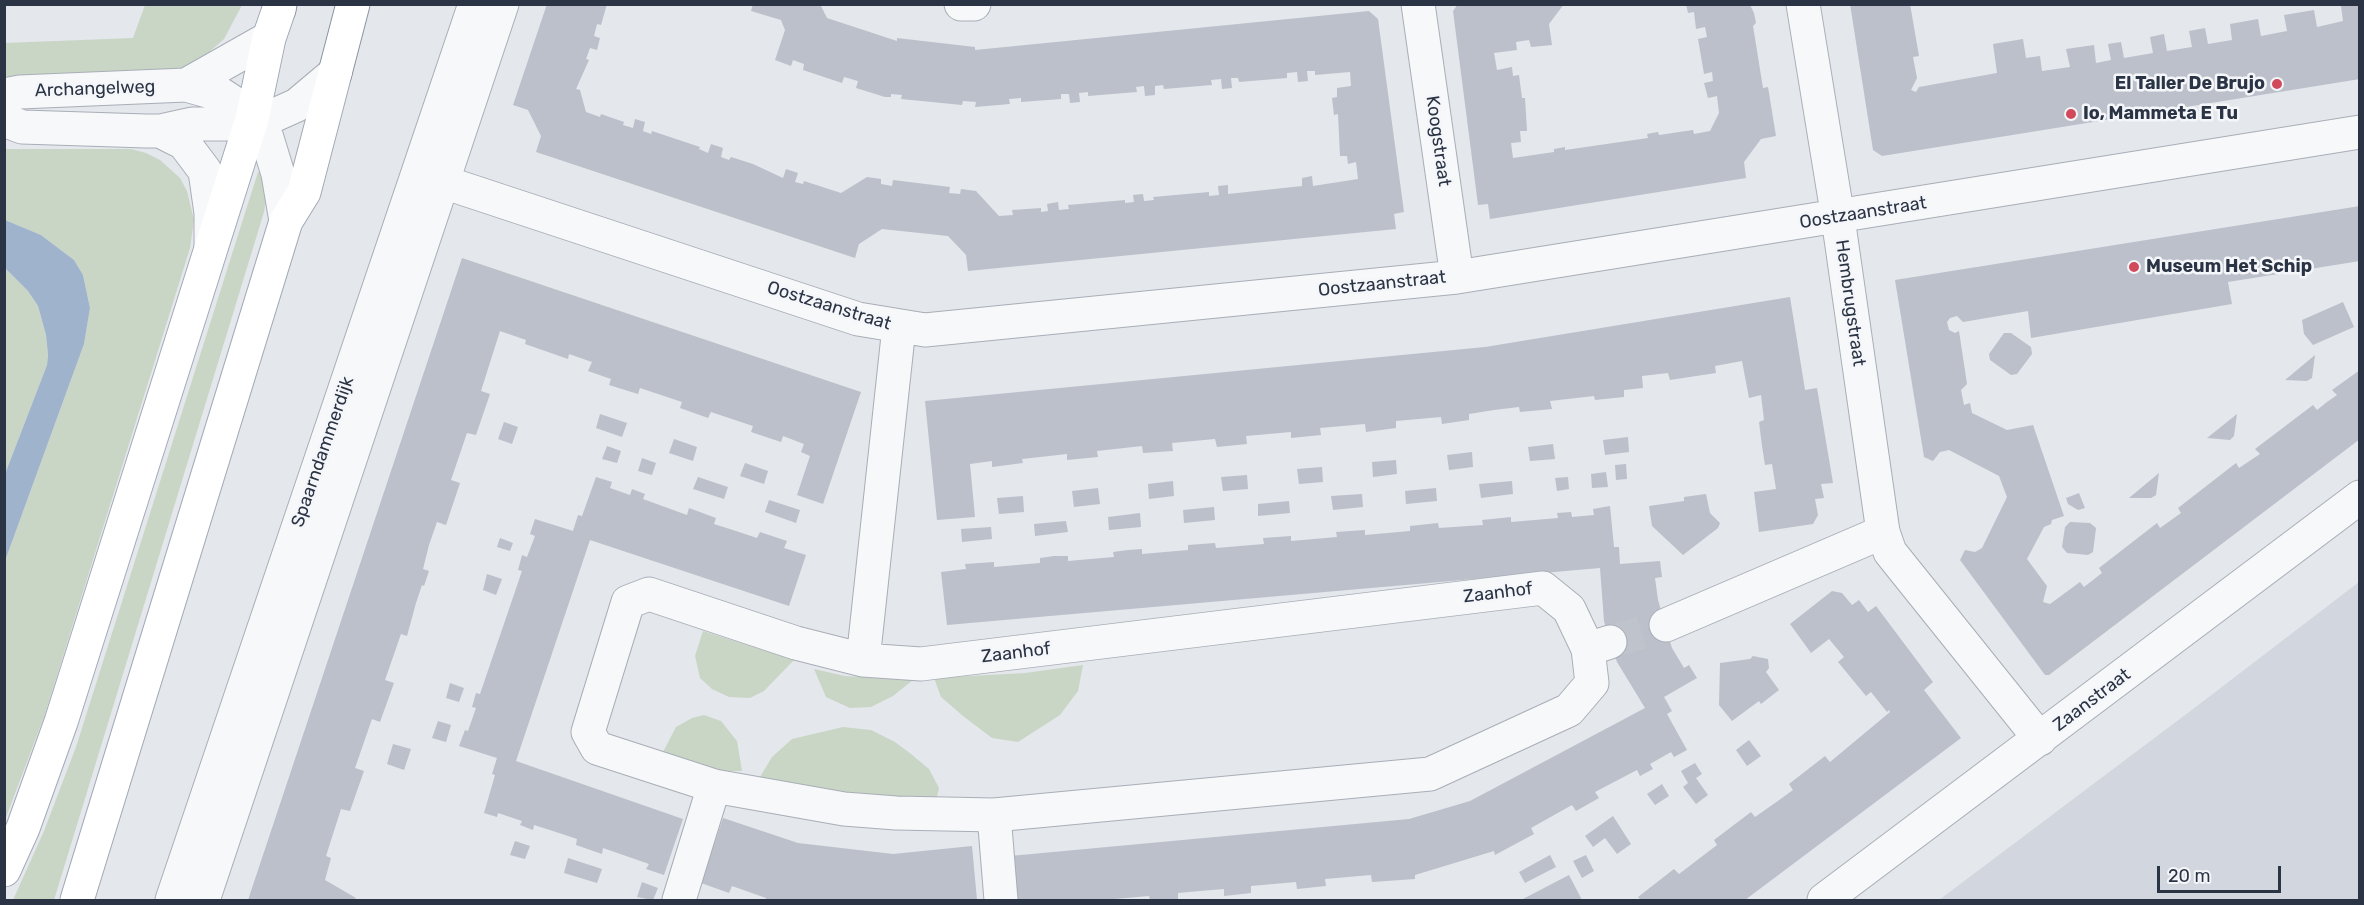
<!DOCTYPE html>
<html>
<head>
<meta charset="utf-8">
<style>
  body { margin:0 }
  #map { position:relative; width:2364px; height:905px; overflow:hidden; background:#e4e7ec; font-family:Rubik,sans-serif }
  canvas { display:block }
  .frame { position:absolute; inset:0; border:6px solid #2b3445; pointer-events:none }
  .scale { position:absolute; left:2157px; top:866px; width:124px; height:27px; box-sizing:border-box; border:3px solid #2b3445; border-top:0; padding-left:8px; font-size:18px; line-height:21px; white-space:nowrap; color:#2b3445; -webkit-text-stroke:4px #f4f6f9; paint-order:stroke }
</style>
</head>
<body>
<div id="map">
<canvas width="2364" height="905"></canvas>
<div class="frame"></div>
<div class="scale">20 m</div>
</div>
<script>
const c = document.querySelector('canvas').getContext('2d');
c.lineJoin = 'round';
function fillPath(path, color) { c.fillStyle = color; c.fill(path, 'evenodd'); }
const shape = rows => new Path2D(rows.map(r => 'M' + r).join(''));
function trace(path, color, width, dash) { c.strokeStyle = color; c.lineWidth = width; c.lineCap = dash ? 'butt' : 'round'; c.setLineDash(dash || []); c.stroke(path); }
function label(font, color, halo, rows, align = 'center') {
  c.font = font + ' Rubik,sans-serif'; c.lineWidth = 5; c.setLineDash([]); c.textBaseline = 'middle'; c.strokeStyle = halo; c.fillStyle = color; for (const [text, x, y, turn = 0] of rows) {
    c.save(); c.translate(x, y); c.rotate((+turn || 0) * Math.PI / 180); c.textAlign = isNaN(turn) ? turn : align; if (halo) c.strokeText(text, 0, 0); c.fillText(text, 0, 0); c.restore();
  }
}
fillPath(shape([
  [2359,582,2359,900,1939,900,2197,706]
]), '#d2d6de');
fillPath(shape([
  [145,5,242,5,224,39,200,60,178,71,5,81,4,43,133,38],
  [5,149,131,149,146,153,160,160,180,178,187,191,194,220,190,248,45,714,5,820,5,561,84,344,90,308,83,275,74,260,41,235,5,220],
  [258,172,264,174,266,200,264,212,54,900,13,900,44,831,76,747],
  [5,268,28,291,38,306,46,335,48,355,47,365,5,474],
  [703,631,794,660,764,691,750,698,729,697,712,689,700,678,695,656],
  [1083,665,1078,691,1060,715,1018,742,992,738,963,716,941,697,934,678,1025,673],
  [814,669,845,676,913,680,893,696,871,707,850,708,826,697],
  [704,715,721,721,737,741,742,771,711,771,661,756,676,727,692,718],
  [843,727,871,730,895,742,911,754,929,769,939,788,936,801,842,797,763,783,760,777,772,757,792,739]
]), '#c9d6c5');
fillPath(shape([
  [5,220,41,235,74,260,83,275,90,308,84,344,5,561,5,474,47,365,48,355,46,335,38,306,28,291,5,268]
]), '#9fb4cc');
fillPath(shape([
  [547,4,607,4,601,25,597,24,594,36,600,38,597,50,590,48,586,59,589,60,576,89,580,90,586,112,600,117,601,114,624,122,623,125,633,128,635,119,645,122,643,131,651,134,652,131,700,147,699,149,708,153,711,144,723,148,721,157,729,160,731,157,753,164,783,178,786,169,798,173,795,182,803,184,804,181,841,193,867,177,881,179,881,184,892,186,893,180,950,187,949,193,960,194,961,189,976,191,999,216,1013,215,1012,210,1041,208,1041,212,1048,211,1047,204,1058,202,1059,210,1069,209,1068,205,1125,200,1125,203,1134,202,1133,195,1143,194,1144,201,1154,200,1153,197,1209,192,1209,196,1219,195,1218,186,1228,185,1228,194,1302,186,1302,178,1312,176,1313,186,1358,179,1356,162,1348,164,1347,156,1340,156,1338,114,1334,115,1332,98,1337,97,1337,88,1351,86,1350,72,1315,75,1315,71,1307,71,1308,81,1298,82,1297,72,1287,73,1287,78,1239,82,1238,78,1231,78,1232,88,1222,89,1221,79,1211,80,1212,85,1164,89,1163,85,1155,86,1155,95,1145,96,1144,86,1136,87,1137,92,1088,96,1088,92,1079,93,1080,102,1070,103,1069,94,1061,94,1061,99,1021,102,1021,98,1009,99,1010,104,975,107,976,102,963,101,962,105,901,99,902,95,891,94,891,97,885,97,856,88,858,81,844,77,842,83,803,70,804,64,793,60,791,66,775,60,785,30,781,20,751,11,753,4,820,4,827,18,897,41,897,38,975,47,975,50,1369,11,1378,19,1404,212,1394,214,1396,229,968,271,966,255,948,236,882,229,859,244,855,258,536,152,541,136,528,110,513,105],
  [1458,4,1564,4,1549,24,1552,45,1531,47,1529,40,1516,42,1517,50,1494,53,1497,70,1512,67,1513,76,1519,75,1522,98,1525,98,1527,131,1520,131,1521,142,1511,143,1513,158,1554,152,1554,149,1565,147,1565,150,1648,138,1647,134,1652,133,1658,132,1659,135,1693,130,1694,134,1710,131,1719,113,1717,96,1708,98,1704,83,1713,81,1712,72,1704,74,1698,39,1707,37,1705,27,1696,29,1694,12,1688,13,1686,4,1750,5,1754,13,1756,23,1753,26,1763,88,1768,87,1776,136,1761,139,1744,162,1746,178,1490,219,1488,204,1478,205,1453,11],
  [1850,4,1910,4,1919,56,1913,57,1917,78,1911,90,1916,92,1919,87,1997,73,1993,44,2023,39,2026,58,2040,56,2042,71,2070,67,2066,49,2094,45,2096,63,2111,60,2108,44,2121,42,2124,58,2153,53,2150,37,2164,34,2167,51,2192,47,2189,31,2205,28,2208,44,2232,40,2230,24,2258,19,2261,36,2287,31,2284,15,2314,10,2317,27,2343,21,2341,6,2348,4,2360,4,2360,79,1882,156,1873,150],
  [2360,206,2360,261,2228,282,2232,304,2031,338,2028,311,1963,322,1957,316,1950,318,1947,322,1949,330,1955,333,1959,331,1967,384,1961,390,1964,405,1970,403,1972,413,2007,430,2033,425,2064,516,2052,520,2051,524,2044,527,2027,559,2047,586,2043,602,2050,604,2080,582,2084,587,2102,573,2099,568,2157,523,2160,528,2181,513,2178,508,2236,463,2239,468,2260,454,2255,449,2313,405,2317,410,2327,402,2337,395,2332,390,2360,370,2360,439,2049,675,2045,675,1960,560,1965,550,1975,552,1982,548,2007,497,1999,476,1949,450,1940,452,1933,461,1924,457,1895,280],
  [462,258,861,392,823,504,797,495,810,456,801,452,804,444,783,436,781,442,751,432,753,426,711,412,708,418,680,408,682,402,640,388,638,394,609,385,611,379,588,371,592,362,569,354,568,359,525,344,526,340,500,331,481,391,490,394,476,435,467,433,451,480,460,483,446,525,437,522,429,545,423,569,429,571,424,586,422,585,416,603,407,636,401,634,385,680,394,683,380,722,372,719,355,768,364,771,350,811,341,809,326,856,331,858,325,880,356,898,354,900,248,900],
  [1790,297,1805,390,1817,388,1833,483,1821,484,1824,498,1815,499,1818,515,1813,524,1759,532,1754,492,1776,489,1772,464,1765,465,1762,446,1759,422,1764,420,1761,395,1749,398,1742,361,1715,366,1716,373,1670,380,1668,373,1642,376,1643,388,1624,390,1624,397,1595,400,1594,396,1550,401,1552,409,1520,412,1519,407,1494,410,1469,414,1469,420,1442,424,1441,417,1396,421,1396,428,1366,432,1365,424,1320,428,1321,435,1291,438,1291,432,1246,436,1247,444,1217,447,1215,439,1172,443,1173,451,1143,453,1142,446,1097,451,1098,457,1067,460,1067,454,1022,459,1023,463,992,467,992,461,970,464,975,517,937,520,925,401,1485,347],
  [2343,302,2354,327,2313,345,2304,334,2302,320],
  [2004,333,2011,333,2031,347,2032,354,2017,374,2011,375,1990,360,1989,354],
  [2315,355,2312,378,2307,381,2285,380],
  [600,414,627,423,622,437,596,428],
  [2237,414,2234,436,2230,440,2207,438],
  [504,422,518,427,512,444,498,439],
  [1628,437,1629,452,1605,455,1603,440],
  [674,439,697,447,693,461,669,453],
  [1553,444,1555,459,1530,461,1528,447],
  [607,446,621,451,617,463,602,459],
  [1472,452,1473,467,1449,470,1447,455],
  [642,458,656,463,652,475,638,471],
  [1396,460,1397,474,1373,477,1372,462],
  [745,463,768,471,764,484,740,476],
  [1626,464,1627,479,1616,480,1615,465],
  [1322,467,1323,482,1299,484,1297,469],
  [1606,472,1608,487,1592,488,1591,474],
  [2159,473,2156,495,2151,498,2129,498],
  [1247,475,1248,489,1223,491,1221,477],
  [596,477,612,482,610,488,630,495,632,489,645,494,643,499,687,515,689,508,716,518,714,524,736,531,757,538,760,532,787,541,784,548,806,555,789,606,590,540,516,761,683,819,664,875,646,869,649,864,603,848,602,854,576,845,577,839,556,832,534,825,533,830,520,825,522,821,498,813,497,817,484,813,495,775,492,774,497,758,459,746,465,730,468,731,476,708,472,707,476,693,480,694,522,571,518,570,522,555,527,557,535,536,530,534,535,519,573,531,578,515,582,516],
  [698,477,728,487,724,499,693,489],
  [1568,477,1569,489,1557,491,1555,478],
  [1173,481,1174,496,1149,499,1148,484],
  [1512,481,1513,494,1481,498,1479,484],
  [1098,488,1100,504,1074,507,1072,491],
  [1436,488,1437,501,1406,504,1405,491],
  [2079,493,2085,508,2078,510,2068,504,2066,498],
  [1362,494,1363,507,1333,510,1331,496],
  [1706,494,1710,513,1720,523,1718,528,1683,555,1652,526,1649,506,1684,501,1684,497],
  [1023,496,1024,512,999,514,997,498],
  [769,500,800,510,796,523,765,512],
  [1289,501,1290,513,1258,516,1258,504],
  [1610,506,1614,547,1619,547,1620,564,1660,561,1662,577,1655,578,1658,600,1672,648,1684,668,1689,665,1697,678,1664,697,1672,711,1667,714,1687,750,1674,757,1671,752,1650,764,1653,769,1640,776,1637,770,1595,792,1599,798,1576,811,1572,805,1531,828,1534,834,1495,855,1494,851,1415,875,1415,879,1372,882,1371,875,1325,879,1326,886,1297,889,1296,882,1251,886,1251,893,1224,896,1224,889,1200,891,1178,893,1178,900,1150,900,1149,896,1103,900,1015,900,1010,856,1409,819,1470,801,1645,708,1617,662,1610,642,1604,621,1600,568,947,625,941,572,966,569,965,564,994,562,994,567,1040,563,1040,558,1054,556,1068,556,1068,561,1114,557,1113,552,1128,550,1142,549,1142,554,1188,550,1188,545,1215,543,1216,548,1264,544,1263,538,1291,536,1291,541,1337,537,1336,532,1365,530,1365,535,1410,531,1410,526,1438,523,1439,528,1483,525,1482,520,1511,517,1511,522,1558,518,1557,513,1571,512,1572,517,1594,515,1593,509],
  [1214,507,1215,520,1184,523,1183,510],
  [1140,513,1141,527,1109,530,1108,517],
  [1066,521,1068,532,1035,536,1034,524],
  [2070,522,2090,523,2096,528,2093,552,2088,555,2067,553,2062,547,2065,527],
  [991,527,992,539,962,542,961,529],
  [500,538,513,543,510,551,497,547],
  [487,574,502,579,496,595,483,590],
  [1832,591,1842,593,1852,605,1859,600,1868,612,1876,606,1933,682,1924,690,1961,738,1745,900,1641,900,1638,897,1674,869,1679,874,1717,845,1714,840,1751,812,1755,817,1775,803,1793,790,1789,784,1825,756,1830,762,1890,712,1889,710,1887,712,1871,692,1866,696,1838,662,1844,657,1829,639,1811,653,1790,624],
  [1753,656,1768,659,1769,668,1766,672,1779,690,1761,704,1759,701,1732,721,1719,705,1720,663,1750,659],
  [450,683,464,688,459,702,446,698],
  [438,721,451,725,446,742,432,738],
  [1749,740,1761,756,1747,766,1736,750],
  [393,744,411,749,404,770,387,764],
  [1695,763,1702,774,1696,778,1708,795,1696,804,1683,787,1688,783,1681,771],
  [1662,784,1669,796,1655,805,1647,794],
  [1613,816,1631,844,1617,854,1605,838,1593,847,1585,836],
  [723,818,798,843,893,854,972,846,977,900,765,900,766,898,732,886,729,893,701,883],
  [515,841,530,846,525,859,510,855],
  [1550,855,1556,867,1525,883,1519,872],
  [1586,855,1594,871,1582,878,1573,861],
  [568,858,602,869,597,883,564,873],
  [1569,875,1582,900,1521,900],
  [642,882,658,888,653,900,637,897]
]), '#bbc0ca');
trace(shape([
  [1610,642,1666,625]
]), '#bfc3cb', 33, [33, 16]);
const pedestrian = shape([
  [1666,625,1883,532],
  [1588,649,1610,642]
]);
const minor = shape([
  [961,4,974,4],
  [1418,4,1457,277],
  [1803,4,1838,218,1883,532,1890,552,2040,739],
  [186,85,269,38],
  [4,95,20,92,186,85,222,95,245,110,261,127,267,138,278,174,286,221],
  [4,120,22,127,146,131,160,131,192,124,230,124,277,114,297,105,335,73],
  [160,131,184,143,205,171,211,213,211,245],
  [419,174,858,319,925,330,1457,277,2360,132],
  [1543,588,1569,609,1588,649,1592,683,1569,710,1430,774,994,815,896,813,844,809,714,786,597,748,588,732,628,602,649,594,796,643,863,660,921,664,1543,588],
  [863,660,899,327],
  [994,815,1001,900],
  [679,900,714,786],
  [1824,900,2360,497]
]);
const tertiary = shape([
  [172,900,475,4],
  [203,900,502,4]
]);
const primary = shape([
  [4,870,23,828,61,722,252,119,269,38,279,9],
  [77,900,286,221,304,192,335,73]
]);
const trunk = shape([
  [279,9,280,4],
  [335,73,353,4]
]);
trace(pedestrian, '#a9aeb7', 35);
trace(minor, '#a9aeb7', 35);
trace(tertiary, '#a9aeb7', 35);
trace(primary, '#a3abb8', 35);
trace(trunk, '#8b94a3', 35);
trace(pedestrian, '#f7f8fa', 33);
trace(minor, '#f7f8fa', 33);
trace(tertiary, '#f7f8fa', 33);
trace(primary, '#fff', 33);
trace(trunk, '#fff', 33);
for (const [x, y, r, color] of [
  [2277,84,6,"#d1495b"],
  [2071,114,6,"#d1495b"],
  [2134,267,6,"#d1495b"]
]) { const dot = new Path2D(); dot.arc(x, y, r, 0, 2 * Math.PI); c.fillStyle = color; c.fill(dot); trace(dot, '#f4f6f9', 2); }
label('bold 18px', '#2b3445', '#f4f6f9', [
  ["El Taller De Brujo",2265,84,"right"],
  ["Io, Mammeta E Tu",2083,114],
  ["Museum Het Schip",2146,267]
], 'left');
label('18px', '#2b3445', '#f4f6f9', [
  ["Archangelweg",95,89,-2],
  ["Koogstraat",1438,141,82],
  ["Oostzaanstraat",1863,213,-9],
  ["Oostzaanstraat",1382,284,-6],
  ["Hembrugstraat",1850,303,82],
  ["Oostzaanstraat",829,306,17],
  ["Spaarndammerdijk",323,452,-71],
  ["Zaanhof",1498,593,-7],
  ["Zaanhof",1016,653,-7],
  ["Zaanstraat",2092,700,-37]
]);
</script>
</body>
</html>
